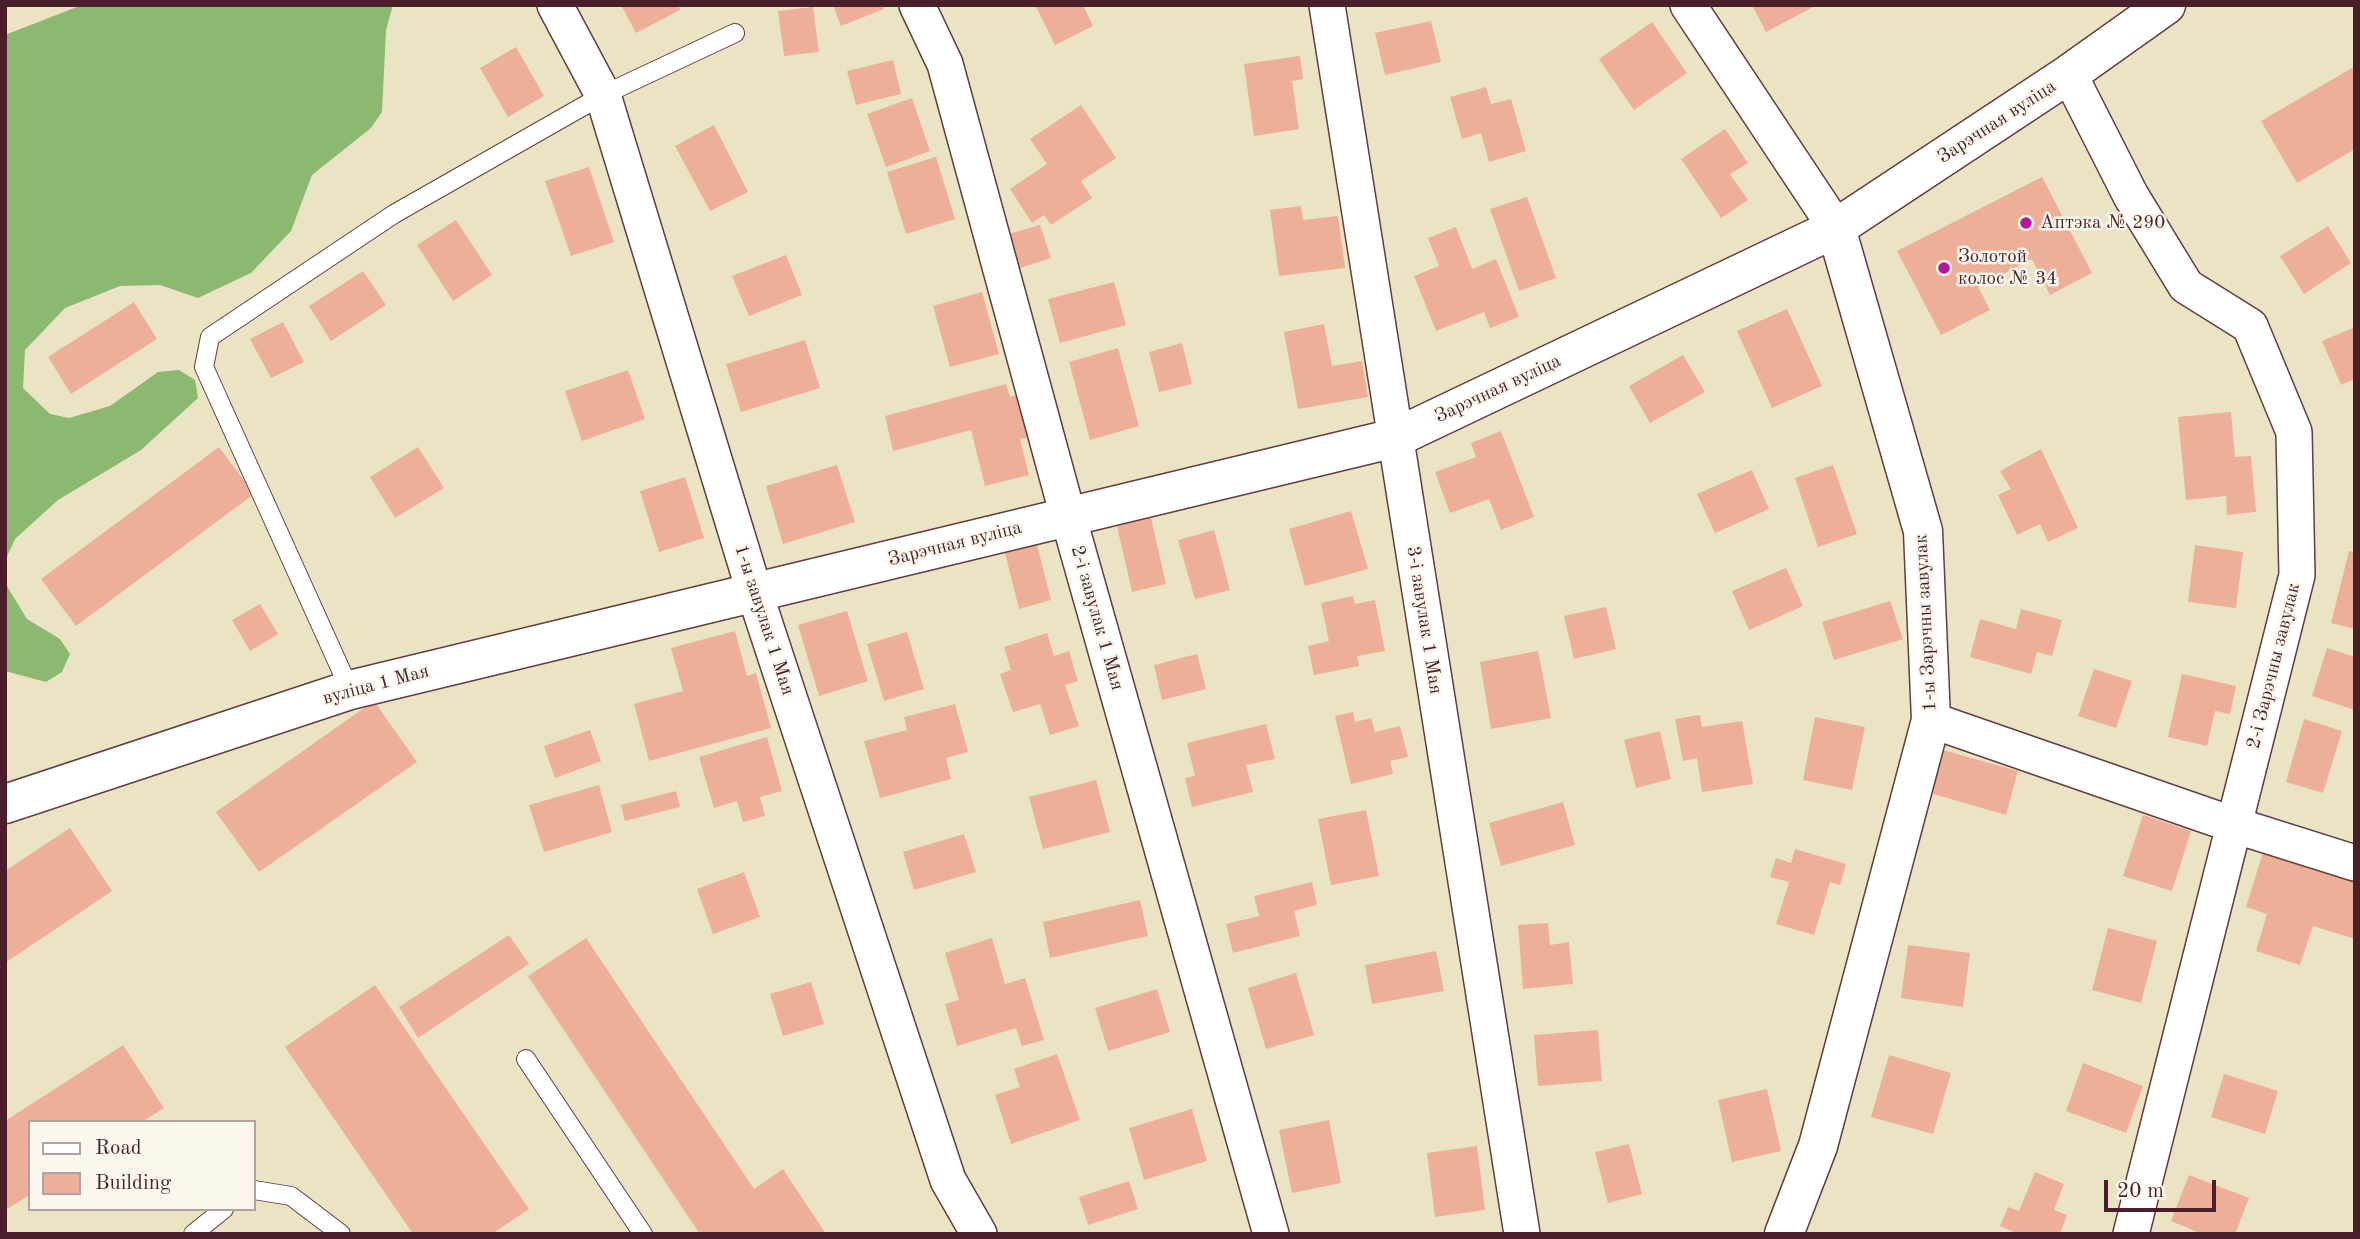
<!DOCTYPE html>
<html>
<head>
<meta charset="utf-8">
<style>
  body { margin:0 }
  #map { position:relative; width:2360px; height:1239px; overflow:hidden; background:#eae4c5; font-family:"Old Standard TT",serif }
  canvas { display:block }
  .frame { position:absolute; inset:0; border:7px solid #4a1f2b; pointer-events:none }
  .legend { position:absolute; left:28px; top:1120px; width:228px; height:91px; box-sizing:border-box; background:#fbf7ec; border:2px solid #b4a19f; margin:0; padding:9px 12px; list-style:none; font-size:21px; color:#4a1f2b }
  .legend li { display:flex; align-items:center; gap:14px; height:35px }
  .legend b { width:35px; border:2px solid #b4a19f }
  .scale { position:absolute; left:2104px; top:1180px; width:112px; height:32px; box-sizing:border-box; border:4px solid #4a1f2b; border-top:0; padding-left:9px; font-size:21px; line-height:24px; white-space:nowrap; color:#4a1f2b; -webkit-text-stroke:5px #fbf7ec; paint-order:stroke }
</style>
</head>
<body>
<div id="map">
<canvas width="2360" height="1239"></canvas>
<div class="frame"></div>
<ul class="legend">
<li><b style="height:9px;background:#fff"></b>Road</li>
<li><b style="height:19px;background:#edaf98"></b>Building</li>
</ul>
<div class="scale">20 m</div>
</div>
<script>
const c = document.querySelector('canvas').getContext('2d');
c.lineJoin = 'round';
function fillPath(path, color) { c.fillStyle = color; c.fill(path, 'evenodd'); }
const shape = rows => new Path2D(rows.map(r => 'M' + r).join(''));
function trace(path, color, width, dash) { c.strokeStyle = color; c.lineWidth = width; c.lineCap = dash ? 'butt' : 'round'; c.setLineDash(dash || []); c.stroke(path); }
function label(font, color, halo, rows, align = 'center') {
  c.font = font + ' "Old Standard TT",serif'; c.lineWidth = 5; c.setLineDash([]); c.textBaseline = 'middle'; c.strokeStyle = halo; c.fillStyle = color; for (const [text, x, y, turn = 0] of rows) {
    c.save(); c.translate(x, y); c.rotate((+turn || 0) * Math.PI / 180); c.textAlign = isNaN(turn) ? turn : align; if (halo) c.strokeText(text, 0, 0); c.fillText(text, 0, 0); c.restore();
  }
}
fillPath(shape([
  [82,5,393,5,386,30,382,112,371,128,312,175,291,231,251,273,198,298,160,285,120,286,65,308,25,350,23,388,50,414,69,418,110,406,158,372,179,370,195,380,198,398,141,450,58,500,15,539,5,561,5,35],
  [5,583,27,619,60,639,70,654,62,672,46,682,5,671]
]), '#8cb86f');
fillPath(shape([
  [621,5,678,5,680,10,636,33],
  [833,5,882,5,884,9,841,26],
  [1035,5,1083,5,1093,26,1055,45],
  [1752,5,1817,5,1766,32],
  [813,7,819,52,784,56,778,11],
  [1431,21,1441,62,1385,75,1375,33],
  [1652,22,1687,73,1634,110,1599,59],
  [516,47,544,96,508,117,480,68],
  [1300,56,1303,79,1292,81,1299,129,1254,136,1244,64],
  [893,60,901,94,856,105,847,71],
  [2352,68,2355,73,2355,149,2297,183,2261,121],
  [1486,87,1491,104,1511,99,1526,151,1489,162,1481,133,1462,139,1450,97],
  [912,98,930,151,886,167,867,114],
  [1081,105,1116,158,1081,181,1092,198,1051,225,1044,215,1032,223,1010,189,1047,164,1030,139],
  [714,125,748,192,710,211,675,146],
  [1725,129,1748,163,1730,174,1748,200,1721,218,1681,159],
  [936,157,955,219,906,234,887,172],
  [589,167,614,242,571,256,545,181],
  [2042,177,2092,273,2050,295,2032,259,1978,287,1990,310,1941,335,1897,251],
  [1527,197,1556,278,1519,291,1490,209],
  [1301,206,1303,220,1338,216,1345,268,1279,276,1270,210],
  [456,220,492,275,453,301,417,245],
  [1040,225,1051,258,1020,268,1009,234],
  [2328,226,2351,263,2304,294,2280,256],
  [1456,227,1472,269,1496,259,1519,317,1490,328,1484,312,1436,331,1414,276,1439,266,1428,238],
  [786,255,802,295,749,316,732,276],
  [363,271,386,305,331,341,309,306],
  [1114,282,1126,325,1060,343,1048,299],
  [982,292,999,354,950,367,933,306],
  [134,302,157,339,71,394,48,357],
  [1787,309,1822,386,1772,408,1737,331],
  [283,322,304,362,271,378,250,339],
  [1324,324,1332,366,1362,361,1368,397,1298,409,1284,332],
  [2355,327,2355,379,2341,385,2322,341],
  [805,340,820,388,741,412,726,364],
  [1182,343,1192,384,1159,392,1149,352],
  [1118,348,1139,426,1090,440,1069,362],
  [1683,355,1705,392,1650,423,1629,386],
  [628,370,645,419,582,441,565,391],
  [1006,384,1010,397,1025,393,1037,435,1020,439,1029,475,985,486,971,430,893,451,885,416],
  [2231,412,2235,457,2251,456,2256,512,2227,515,2226,496,2186,500,2178,417],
  [1501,431,1534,517,1501,530,1489,499,1450,513,1435,472,1476,457,1471,443],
  [219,447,254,494,76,626,41,579],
  [418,447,444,488,395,518,370,477],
  [2041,449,2078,528,2048,542,2040,524,2017,535,1998,495,2011,489,2000,471],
  [837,465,855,522,783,544,766,486],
  [1833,465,1857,534,1818,547,1795,478],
  [1752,470,1769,509,1715,533,1697,494],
  [685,477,704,538,659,552,640,491],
  [1351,511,1368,569,1305,586,1289,529],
  [1151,518,1166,584,1132,592,1117,526],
  [1214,530,1230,590,1195,599,1178,540],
  [1037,545,1051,600,1019,609,1005,553],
  [2195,545,2243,552,2236,608,2188,602],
  [2349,551,2355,552,2355,629,2331,623],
  [1786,568,1803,606,1749,630,1732,591],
  [1353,596,1355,604,1375,600,1385,651,1357,656,1359,666,1314,675,1308,646,1329,641,1321,603],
  [1890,601,1903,639,1834,660,1822,622],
  [260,604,278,634,250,651,232,620],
  [1606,607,1616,649,1574,659,1564,616],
  [2021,609,2062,620,2052,656,2037,652,2031,674,1970,657,1980,619,2016,629],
  [847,611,868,681,819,696,798,625],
  [735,631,747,676,756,673,771,728,649,761,634,704,683,691,671,648],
  [907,632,924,689,884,701,867,644],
  [1047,633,1054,656,1069,651,1078,681,1065,685,1079,726,1050,735,1040,704,1013,712,1000,674,1011,670,1004,647],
  [2327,648,2355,657,2355,710,2312,696],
  [1538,651,1551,718,1491,729,1480,662],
  [1197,654,1206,689,1162,700,1154,665],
  [2094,669,2132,681,2116,728,2078,716],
  [2182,674,2236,686,2230,714,2215,711,2207,746,2168,737],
  [374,701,417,762,259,872,216,812],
  [955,704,968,752,946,758,951,779,880,798,864,741,907,730,904,717],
  [1353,712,1355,722,1371,718,1375,732,1400,726,1408,757,1390,761,1393,774,1351,784,1335,716],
  [1700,715,1702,727,1742,721,1753,784,1702,792,1697,758,1683,761,1675,719],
  [1815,717,1865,727,1852,790,1803,780],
  [2304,719,2342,731,2323,793,2286,782],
  [1266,724,1275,759,1246,765,1253,792,1192,807,1185,778,1195,776,1187,743],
  [590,730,601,761,555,778,544,746],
  [1660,731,1671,779,1636,788,1624,740],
  [767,737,782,791,760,797,765,816,743,822,737,801,714,808,699,757],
  [1943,750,2018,771,2006,815,1930,793],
  [1096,780,1110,832,1043,849,1029,797],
  [599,785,612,832,544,852,529,805],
  [676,791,680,807,625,821,621,805],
  [1563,802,1575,845,1501,866,1489,823],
  [1366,810,1379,876,1331,885,1318,819],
  [2143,815,2191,831,2172,891,2123,876],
  [70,828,112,891,5,963,5,871],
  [964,834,976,872,914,890,903,852],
  [2265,846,2355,875,2355,939,2313,926,2300,965,2256,951,2267,914,2246,907],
  [1795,849,1846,864,1840,885,1830,882,1814,935,1776,924,1789,882,1770,877,1776,858,1791,863],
  [744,872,760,917,713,934,697,889],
  [1312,882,1317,905,1294,911,1300,936,1233,953,1226,924,1259,916,1254,896],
  [1140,900,1148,936,1050,958,1043,922],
  [1548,923,1550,945,1569,942,1573,984,1523,989,1518,925],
  [2108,928,2157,941,2141,1003,2092,990],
  [509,935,529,964,418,1038,399,1007],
  [586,938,754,1189,783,1169,826,1234,700,1234,528,976],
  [992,938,1005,984,1025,978,1044,1040,1022,1046,1016,1028,957,1046,945,1004,959,1000,945,953],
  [1908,945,1970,953,1963,1007,1901,998],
  [1436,951,1444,991,1372,1004,1365,965],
  [1296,973,1314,1035,1266,1049,1248,988],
  [811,982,824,1024,783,1036,770,994],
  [375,985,529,1209,492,1234,413,1234,285,1047],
  [1157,989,1170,1032,1108,1051,1095,1008],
  [1598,1030,1602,1081,1538,1086,1534,1035],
  [123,1045,164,1108,142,1122,30,1122,30,1195,5,1210,5,1121],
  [1057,1054,1080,1120,1011,1144,995,1095,1020,1087,1014,1069],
  [1889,1055,1951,1073,1933,1134,1871,1117],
  [2083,1063,2143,1086,2126,1133,2066,1111],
  [2224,1074,2278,1091,2265,1134,2211,1117],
  [1767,1089,1781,1151,1732,1162,1718,1100],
  [1192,1109,1207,1161,1144,1180,1129,1128],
  [1329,1120,1341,1183,1292,1193,1279,1130],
  [1629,1144,1642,1194,1608,1203,1595,1152],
  [1477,1146,1485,1210,1435,1217,1427,1153],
  [2035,1172,2064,1184,2054,1210,2067,1215,2060,1234,2019,1234,2000,1226,2008,1207,2019,1211],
  [2189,1175,2249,1198,2235,1234,2202,1234,2171,1221],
  [1129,1181,1138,1209,1088,1225,1079,1197]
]), '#edaf98');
const service = shape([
  [350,690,204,367,210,337,394,214,603,95,735,33],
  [526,1059,643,1234],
  [254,1190,291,1196,341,1234],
  [193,1234,224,1209]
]);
const minor = shape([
  [555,5,603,95,755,594,948,1180,979,1234],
  [917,5,945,64,1068,516,1271,1234],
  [1327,5,1522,1234],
  [1688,5,1836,228],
  [2069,74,2131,196,2186,286,2250,326,2294,432,2297,575,2131,1234],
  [1931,720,2234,825,2355,863]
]);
const tertiary = shape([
  [5,804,350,690,1395,438,1836,228,2069,74,2166,5],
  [1784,1234,1818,1146,1931,720,1923,531,1836,228]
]);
trace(service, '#623d42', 20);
trace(minor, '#623d42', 38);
trace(tertiary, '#623d42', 41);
trace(service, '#fff', 18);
trace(minor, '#fff', 35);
trace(tertiary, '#fff', 38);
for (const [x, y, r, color] of [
  [2026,223,7,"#b5179e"],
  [1944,268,7,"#b5179e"]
]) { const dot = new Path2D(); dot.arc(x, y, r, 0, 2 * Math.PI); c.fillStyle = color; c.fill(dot); trace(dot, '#fbf7ec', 2.5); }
label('19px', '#4a1f2b', '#fbf7ec', [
  ["Зарэчная вуліца",1997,122,-33],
  ["Зарэчная вуліца",1498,389,-25],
  ["Зарэчная вуліца",955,544,-14],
  ["2-і завулак 1 Мая",1097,618,74],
  ["1-ы завулак 1 Мая",764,620,72],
  ["3-і завулак 1 Мая",1424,620,81],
  ["1-ы Зарэчны завулак",1926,623,-93],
  ["2-і Зарэчны завулак",2274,666,-76],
  ["вуліца 1 Мая",376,685,-15]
]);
label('19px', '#4a1f2b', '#fbf7ec', [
  ["Аптэка № 290",2040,223],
  ["Золотой",1958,257],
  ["колос № 34",1958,279]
], 'left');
</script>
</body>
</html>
